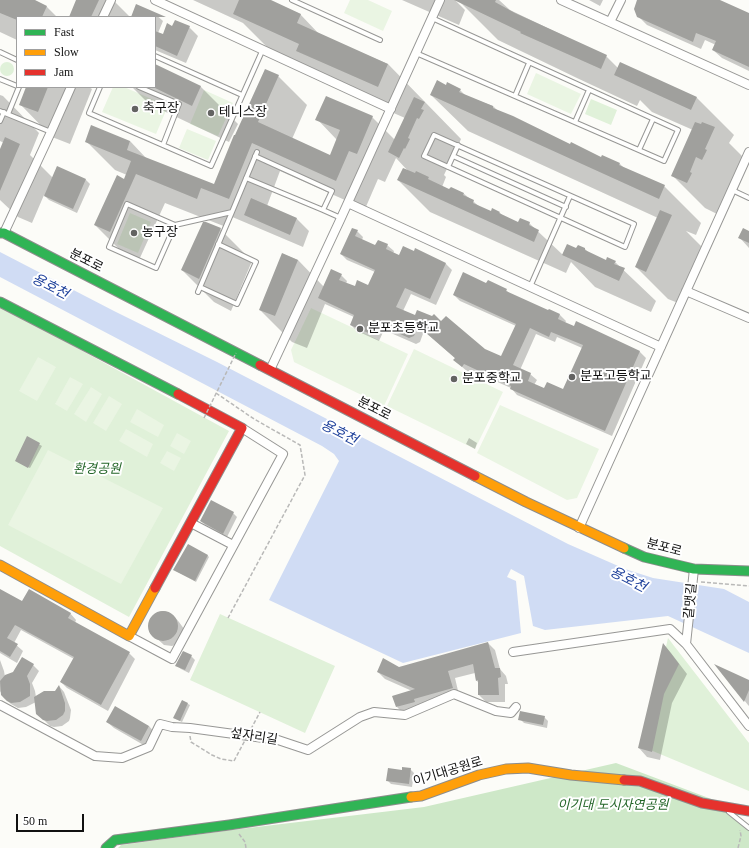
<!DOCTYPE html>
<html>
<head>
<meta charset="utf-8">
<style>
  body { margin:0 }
  #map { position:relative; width:749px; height:848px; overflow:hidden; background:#fcfcf8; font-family:"Times New Roman",serif }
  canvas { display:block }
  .legend { position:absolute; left:16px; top:16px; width:140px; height:72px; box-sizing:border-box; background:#fff; border:1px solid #a0a0a0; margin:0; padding:5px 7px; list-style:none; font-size:12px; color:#111 }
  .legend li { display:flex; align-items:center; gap:8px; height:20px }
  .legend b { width:20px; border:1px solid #a0a0a0 }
  .scale { position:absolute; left:16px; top:814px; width:68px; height:18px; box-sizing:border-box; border:2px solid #111; border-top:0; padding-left:5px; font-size:12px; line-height:14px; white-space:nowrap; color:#111; -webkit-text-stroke:3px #fff; paint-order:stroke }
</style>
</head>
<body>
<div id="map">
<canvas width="749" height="848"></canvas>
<ul class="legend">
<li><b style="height:5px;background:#30b455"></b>Fast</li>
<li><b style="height:5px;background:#ff9f0a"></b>Slow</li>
<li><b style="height:5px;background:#e5322d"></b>Jam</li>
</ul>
<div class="scale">50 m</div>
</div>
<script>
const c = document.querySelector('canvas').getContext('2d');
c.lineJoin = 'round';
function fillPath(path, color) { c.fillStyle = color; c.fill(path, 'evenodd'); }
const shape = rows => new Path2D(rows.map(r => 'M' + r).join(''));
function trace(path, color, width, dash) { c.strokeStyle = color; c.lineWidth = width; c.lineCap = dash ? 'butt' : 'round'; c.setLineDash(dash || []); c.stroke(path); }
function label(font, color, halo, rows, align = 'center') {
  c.font = font + ' "Times New Roman","Noto Sans KR",serif'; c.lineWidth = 4; c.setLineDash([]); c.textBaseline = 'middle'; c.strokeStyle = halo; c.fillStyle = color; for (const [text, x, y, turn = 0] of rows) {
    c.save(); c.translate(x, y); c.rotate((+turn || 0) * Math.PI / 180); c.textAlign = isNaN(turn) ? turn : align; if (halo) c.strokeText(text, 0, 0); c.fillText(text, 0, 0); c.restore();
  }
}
fillPath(shape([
  '0 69a7 7 0 1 1 14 0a7 7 0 1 1-14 0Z',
  [591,99,617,110,611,125,585,114],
  [0,306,229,431,129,617,0,546],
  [220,614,335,666,305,733,190,680],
  [668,638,749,743,749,791,643,747]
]), '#e0f1d9');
fillPath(shape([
  [616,763,714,800,749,829,749,848,118,848,121,845,240,829,424,807]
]), '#cee8c8');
fillPath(shape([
  [350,0,368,0,392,11,383,31,344,13],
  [536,73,581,94,571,114,527,94],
  [113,87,124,87,168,106,156,134,102,112],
  [204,90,233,103,218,136,190,124],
  [187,129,216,141,208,160,179,148],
  [130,213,151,222,138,253,117,244],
  [311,308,408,354,384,406,294,362,291,350],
  [414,349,503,392,475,449,387,406],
  [38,357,56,367,37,401,19,391],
  [70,377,83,384,67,411,55,404],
  [91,387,102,394,86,422,74,414],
  [109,396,122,404,106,431,93,423],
  [500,405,599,449,577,498,567,500,477,453],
  [137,409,164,425,158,437,130,422],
  [126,429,153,444,147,457,119,441],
  [177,433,191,441,184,454,170,446],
  [48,450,163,508,121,584,8,525],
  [167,451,181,458,174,471,160,463]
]), '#eaf5e3');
fillPath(shape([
  [0,252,114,311,217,362,568,544,625,569,653,578,724,589,749,602,749,653,668,616,545,630,533,626,524,576,511,569,507,577,516,581,521,633,403,663,269,600,339,461,334,454,322,446,0,277]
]), '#d0dcf4');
fillPath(shape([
  [0,0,32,0,47,7,57,17,17,17,17,40,0,32],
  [78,0,113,0,130,17,70,17],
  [193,0,269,0,300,14,320,35,388,64,461,139,458,146,460,148,456,155,454,154,444,175,446,177,442,187,450,190,463,193,480,207,491,212,499,212,503,216,519,223,529,223,563,255,577,250,585,249,589,253,606,261,615,262,656,301,651,312,595,287,571,262,566,273,430,212,398,180,408,171,396,158,385,182,378,179,365,209,280,171,267,206,297,219,309,231,303,247,230,216,226,227,165,203,139,260,124,254,95,225,125,180,127,175,115,170,86,141,130,141,147,159,215,186,278,76,307,105,292,139,331,156,337,140,317,119,372,117,395,140,405,118,334,87,320,73,271,51,243,23],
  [402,0,455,0,465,10,459,25],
  [463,0,499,0,510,10,606,56,618,68,620,63,697,98,734,135,729,143,746,160,719,215,705,208,673,176,693,130,652,112,640,100,637,106,579,79,498,40,461,3],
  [589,0,603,0,600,6],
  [638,0,718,0,749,14,749,71,722,58,713,50,716,45,705,40,701,49,647,25,638,16],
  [154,13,163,21,158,33,163,36,173,27,189,27,198,36,186,63,155,50,155,17,132,17],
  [155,65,201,87,238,124,229,142,149,104,132,87,155,87],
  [446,86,460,90,466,96,493,106,497,110,570,145,602,158,620,164,624,168,664,186,701,223,696,235,686,231,703,248,678,303,668,299,636,267,658,218,468,131,431,95],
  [27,87,89,87,92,89,70,144,52,137,20,104],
  [0,95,3,96,39,133,30,155,53,178,57,167,86,180,90,184,77,213,49,200,44,195,32,223,18,217,0,200,0,152,4,143,0,141],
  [220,229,252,261,231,311,214,302,182,270],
  [357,231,363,237,362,240,376,246,387,245,394,251,393,254,399,257,414,252,415,250,446,264,452,270,436,305,411,294,403,311,416,316,442,322,485,350,501,358,516,326,460,301,454,295,487,284,506,290,511,295,549,312,560,315,566,321,565,323,574,327,576,323,640,352,646,358,612,436,517,395,511,388,470,370,468,372,461,366,456,359,424,331,420,342,416,344,384,330,379,341,357,331,351,325,354,317,325,304,307,348,292,342,260,310,283,254,298,260,324,287,341,275,347,281,346,284,355,288,369,286,375,272,347,260,341,254],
  [536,334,555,342,557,337,582,348,564,390,544,389,534,385,537,380,530,374,520,370],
  [749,232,749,248,740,238],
  [28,438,42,446,30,468,18,462],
  [469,438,477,443,475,449,466,444],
  [233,513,237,517,227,537,205,525,201,521],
  [207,555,209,557,196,582,176,571],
  [0,590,23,603,70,613,76,620,75,623,129,653,135,659,108,711,67,688,61,682,74,659,21,630,14,643,23,651,17,663,0,653],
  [161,611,165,611,173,615,179,622,184,629,184,633,179,643,172,646,164,645,151,633,149,629,149,625,151,618,154,615],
  [488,643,495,650,500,669,506,676,508,684,505,684,505,702,486,702,479,695,479,683,476,680,475,673,455,678,459,695,404,714,397,707,412,691,385,679,378,672,399,668],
  [664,645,671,653,687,674,672,703,660,760,647,757,639,748],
  [191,656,195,660,189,673,181,669,177,666],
  [0,660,4,671,5,677,33,665,39,671,32,683,35,691,36,697,56,692,59,686,64,692,71,710,70,718,69,721,62,726,54,727,50,726,37,713,36,702,26,707,18,708,11,704,4,698,0,691],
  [718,667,749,681,749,706,748,705],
  [182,701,190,705,182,722,174,718],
  [544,717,548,721,547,728,524,723,520,719],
  [107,722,149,726,155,733,147,747,114,728],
  [410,769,414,773,412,787,391,784,387,780,403,771]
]), '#0003');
fillPath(shape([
  [0,0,35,0,47,6,42,17,17,17,17,20,0,13],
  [76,0,99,0,91,17,69,17],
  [239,0,271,0,301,14,297,23,388,64,378,87,296,51,299,44,233,14],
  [454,0,496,0,495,2,515,13,607,55,601,69,520,33,521,32],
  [637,0,720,0,749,13,749,67,712,50,716,41,696,33,693,42,637,17,634,9],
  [136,4,166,17,131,17],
  [175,20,190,26,177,56,155,46,155,31,163,34,167,23,172,26],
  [620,62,697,97,691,110,614,75],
  [155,64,201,86,192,106,155,88],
  [265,69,279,75,258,122,330,155,340,130,315,120,326,96,373,116,357,154,349,151,336,181,252,143,229,199,201,188,197,199,136,174,110,232,94,225,117,175,124,179,131,161,85,142,91,125,130,141,127,150,214,184,234,135,235,135],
  [437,80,446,85,447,82,461,89,459,92,493,106,493,108,513,116,570,144,571,142,601,157,602,155,620,163,619,165,665,185,659,199,430,95],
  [26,87,48,87,38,112,19,105],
  [414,97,425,102,421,109,424,110,419,119,417,118,408,138,410,139,405,149,404,148,399,158,388,152],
  [695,122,701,124,702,122,715,127,705,149,707,150,702,160,696,157,690,172,692,173,687,183,671,176],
  [5,137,20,144,0,191,0,149],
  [57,166,86,179,73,209,44,196],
  [403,168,415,173,416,171,429,177,428,179,449,189,451,187,464,193,463,195,474,200,473,203,491,211,492,208,500,212,499,213,518,222,520,218,530,222,529,225,539,230,534,242,397,180],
  [251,198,297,218,290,235,244,215],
  [660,210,672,215,646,272,635,267],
  [203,222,206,222,221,228,199,279,181,270],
  [352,228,358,230,355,236,375,245,378,240,388,244,386,249,399,255,403,246,414,251,415,248,446,263,430,299,405,288,396,307,415,315,417,310,432,316,434,314,441,321,446,316,485,349,501,356,516,324,453,295,463,272,486,283,488,280,507,289,506,291,548,310,549,309,560,314,558,319,567,323,574,326,576,321,640,351,605,431,510,389,511,386,464,364,462,367,453,360,455,358,418,326,414,336,409,338,378,324,373,335,350,325,354,315,318,298,331,269,342,274,339,280,355,286,357,280,368,285,375,270,340,254],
  [530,328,549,337,551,332,583,345,563,389,547,382,544,388,528,381,531,373,513,365],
  [743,228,749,231,749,243,738,238],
  [567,244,576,248,578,245,585,248,585,250,606,260,607,257,616,261,614,264,625,268,619,281,562,255],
  [282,253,298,260,275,316,259,310],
  [27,436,40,443,28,468,15,461],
  [211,500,234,512,223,534,200,521],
  [188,544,208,555,195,581,173,570],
  [0,589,22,601,29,589,71,613,68,618,130,652,101,705,60,682,74,657,15,625,7,638,18,644,10,657,0,651],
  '148 626a15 15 0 1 1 30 0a15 15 0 1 1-30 0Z',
  [488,642,495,668,500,668,501,677,498,678,499,695,478,695,478,680,476,681,473,664,448,671,453,688,414,699,415,702,396,707,392,696,415,689,377,672,383,658,399,667],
  [663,643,679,664,664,694,652,752,638,748],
  [183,651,192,655,185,670,175,666],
  [22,657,34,664,27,676,30,684,30,696,20,702,11,703,7,701,1,695,0,681,5,675,13,672],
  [714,664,749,680,749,690,744,702],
  [59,685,65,703,65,711,63,715,56,720,47,721,43,720,36,714,34,697,44,691,55,691],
  [182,700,188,703,180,721,173,718],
  [115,706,149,726,141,741,106,722],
  [520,711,545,716,543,725,518,720],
  [402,767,411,768,409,784,386,781,388,768,402,770]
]), '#a0a09d');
const lane = shape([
  [292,0,380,40],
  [0,52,17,60],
  [416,53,664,161,678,130,432,18],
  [155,56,242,95],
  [0,79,17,86],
  [100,87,89,113,211,166,263,49],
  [139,87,179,104,163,145],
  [515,96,529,63],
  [0,111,51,132],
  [8,114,19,87],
  [0,121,4,112],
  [575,122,589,90],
  [434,135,634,224,625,247,424,156,434,135],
  [639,150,653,119],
  [453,156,566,207],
  [448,167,458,145],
  [246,178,323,210,332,191,255,156],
  [732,190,749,198],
  [127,204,175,225,156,268,109,247,127,204],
  [323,210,341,218],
  [175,225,232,212],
  [200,287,237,304,256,262,218,244],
  [530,287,570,196],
  [198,292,232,212,257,152],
  [729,812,749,828]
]);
const street = shape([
  [155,0,391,109],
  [561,0,749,85],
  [103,17,111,0],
  [610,22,621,0],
  [348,203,661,347],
  [4,233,51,132,71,87],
  [686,291,749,318],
  [270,370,341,218,440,0],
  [191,523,233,545],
  [579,528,749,152],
  [694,569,686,644,749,726],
  [129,636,172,659,283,454,242,428],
  [513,652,670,629,686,644],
  [0,705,95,756,122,758,149,747,160,724,172,727,190,728,278,740,308,750,360,717,374,712,405,715,454,694,496,711,511,713,516,707]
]);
const fast = shape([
  [0,233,4,233,260,365],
  [0,302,178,394],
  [624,548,644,557,694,569,749,571],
  [106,848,115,840,229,825,411,797]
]);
const slow = shape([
  [475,476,526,502,624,548],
  [0,565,129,636,155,588],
  [411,797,421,796,479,775,506,769,528,768,571,775,624,780]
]);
const jam = shape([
  [260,365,475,476],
  [155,588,242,428,178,394],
  [624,780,640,781,702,803,749,811]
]);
trace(lane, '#979795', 6);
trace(street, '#979795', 10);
trace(fast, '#8d8d8c', 11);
trace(slow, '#8d8d8c', 11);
trace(jam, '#8d8d8c', 11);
trace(shape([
  [216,393,254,419,300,445,305,475,228,618],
  [701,582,749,586],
  [190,736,191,742,212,755,221,759,234,761],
  [239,834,245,842,246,848],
  [738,848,741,836,740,830]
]), '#b9b9b8', 1.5, [4, 2]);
trace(lane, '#fffffe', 4);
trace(street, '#fffffe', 8);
trace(fast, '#30b455', 9);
trace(slow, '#ff9f0a', 9);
trace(jam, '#e5322d', 9);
trace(shape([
  [204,418,236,353],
  [234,761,260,712]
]), '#b9b9b8', 1.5, [4, 2]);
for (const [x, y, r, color] of [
  [135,109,4,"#636362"],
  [211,113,4,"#636362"],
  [134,233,4,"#636362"],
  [360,329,4,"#636362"],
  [572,377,4,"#636362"],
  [454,379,4,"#636362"]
]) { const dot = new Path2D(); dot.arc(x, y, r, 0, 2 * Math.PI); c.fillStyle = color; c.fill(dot); trace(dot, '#fff', 1.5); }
label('13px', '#111', '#fff', [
  ["축구장",143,109],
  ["테니스장",219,113],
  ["농구장",142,233],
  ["분포초등학교",368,329],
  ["분포고등학교",580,377],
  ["분포중학교",462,379]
], 'left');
label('13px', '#111', '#fff', [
  ["분포로",86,261,27],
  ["분포로",374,409,27],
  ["분포로",664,548,15],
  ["갈맷길",691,601,-85],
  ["섶자리길",254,737,9],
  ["이기대공원로",448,772,-17]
]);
label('italic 13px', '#246629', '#fff', [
  ["환경공원",97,470],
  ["이기대 도시자연공원",613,806]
]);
label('italic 14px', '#21439c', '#fff', [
  ["용호천",50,287,27],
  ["용호천",339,433,27],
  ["용호천",628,580,27]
]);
</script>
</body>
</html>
